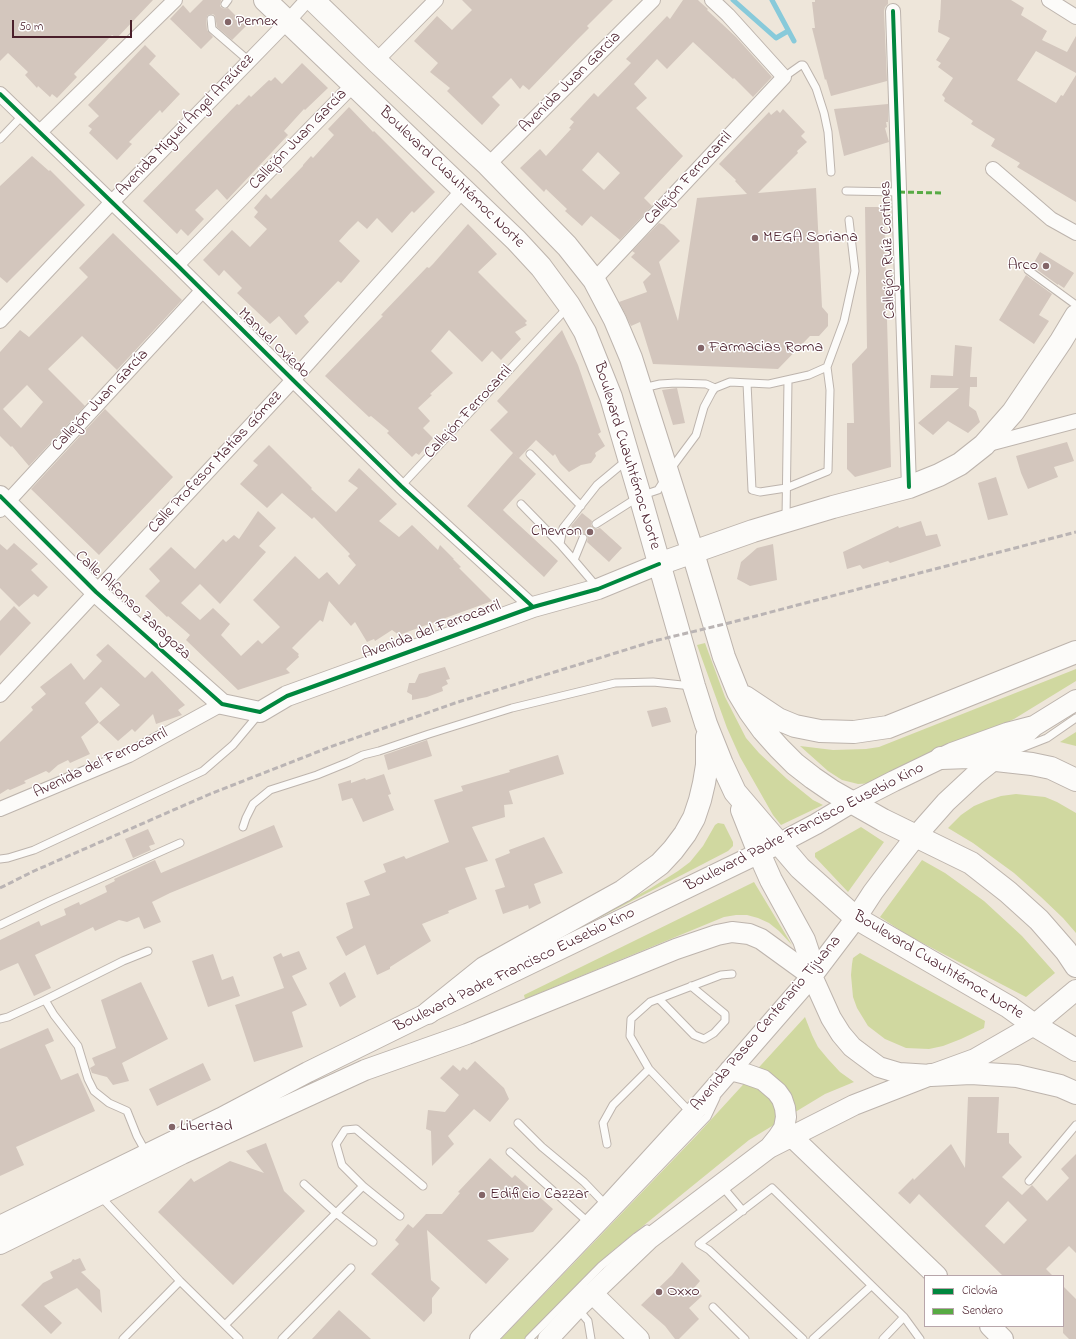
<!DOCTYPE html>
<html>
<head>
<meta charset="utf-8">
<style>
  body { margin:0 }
  #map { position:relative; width:1076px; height:1339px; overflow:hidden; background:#eee6da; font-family:"Indie Flower",sans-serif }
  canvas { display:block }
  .legend { position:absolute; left:924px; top:1275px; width:140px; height:52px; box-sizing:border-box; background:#fff; border:1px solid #b7a5aa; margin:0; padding:5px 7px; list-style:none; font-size:12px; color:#4a1f2b }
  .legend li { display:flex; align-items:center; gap:8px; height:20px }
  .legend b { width:20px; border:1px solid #b7a5aa }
  .scale { position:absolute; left:12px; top:20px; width:120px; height:18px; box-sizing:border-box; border:2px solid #4a1f2b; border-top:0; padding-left:5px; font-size:12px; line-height:14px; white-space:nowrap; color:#4a1f2b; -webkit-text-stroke:3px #fff; paint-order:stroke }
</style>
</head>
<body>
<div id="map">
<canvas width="1076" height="1339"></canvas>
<ul class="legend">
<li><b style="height:5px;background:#00873e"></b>Ciclovía</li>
<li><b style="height:5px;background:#57aa44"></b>Sendero</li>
</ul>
<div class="scale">50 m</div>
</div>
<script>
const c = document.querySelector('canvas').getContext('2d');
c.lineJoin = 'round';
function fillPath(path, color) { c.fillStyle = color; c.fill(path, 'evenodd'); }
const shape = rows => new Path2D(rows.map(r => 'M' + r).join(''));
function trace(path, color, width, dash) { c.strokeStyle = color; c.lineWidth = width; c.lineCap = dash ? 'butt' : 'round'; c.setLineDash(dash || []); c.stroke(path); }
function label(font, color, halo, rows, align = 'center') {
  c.font = font + ' "Indie Flower",sans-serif'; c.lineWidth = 3; c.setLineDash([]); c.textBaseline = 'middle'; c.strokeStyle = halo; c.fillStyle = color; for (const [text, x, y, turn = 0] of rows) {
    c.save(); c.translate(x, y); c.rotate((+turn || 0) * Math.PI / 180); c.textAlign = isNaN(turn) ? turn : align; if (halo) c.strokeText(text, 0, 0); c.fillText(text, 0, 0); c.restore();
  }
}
fillPath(shape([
  [705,643,725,697,746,738,759,753,787,779,813,800,823,805,781,825,773,815,740,757,727,728,697,645],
  [1076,669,1076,681,1014,719,887,779,875,783,858,784,842,780,828,771,800,746,833,750,866,749,879,747],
  [1076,732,1076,746,1060,742],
  [1016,794,1045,797,1057,802,1076,813,1076,933,1063,918,1041,897,1014,873,973,843,948,828,961,815,974,806,986,801,1001,796],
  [718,823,724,824,733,842,733,846,728,851,601,917,601,915,651,888,678,871,690,862,703,846,715,825],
  [861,827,884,842,848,892,815,857,815,853],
  [922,860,945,873,984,901,1022,936,1055,973,1026,997,909,936,880,917],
  [754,882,792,945,779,931,769,923,758,918,747,915,736,915,724,917,525,999,524,995],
  [860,953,985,1021,984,1028,961,1039,943,1046,929,1049,906,1048,885,1039,868,1026,857,1008,853,997,851,975,852,964,853,958],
  [805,1017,812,1035,818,1047,828,1059,840,1072,854,1082,825,1094,749,1140,611,1252,525,1339,501,1339,697,1135]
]), '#d0d8a0');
trace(shape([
  [733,0,776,38,788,31],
  [772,0,794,41]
]), '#88cada', 5);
fillPath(shape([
  [0,0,153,0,117,38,112,35,74,74,77,77,57,98,52,94,50,97,38,86,37,88,25,75,28,72,8,53,0,61],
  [203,0,221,0,220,6,222,8,225,9,228,8,246,26,232,40,217,27,215,16,213,14,208,15,206,19,207,30,213,37,201,49,170,19,183,5,190,13],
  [462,0,613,0,587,26,589,28,578,39,529,90,523,85,520,89,511,78,492,97,500,105,482,125,447,91,450,88,430,72,438,63,414,41,437,16,452,30,472,10],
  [683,0,698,0,700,2,708,9,707,10,736,37,772,77,753,97,734,78,733,79,693,42,667,69,657,59,634,84,647,98,636,108,683,156,644,198,652,206,620,240,591,216,582,226,565,211,567,209,546,189,544,192,520,168,540,149,546,156,571,129,569,128,574,122,570,119,594,93,598,97,631,63,626,59,667,16,670,19],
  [598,152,620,173,604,190,582,170],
  [815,0,888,0,888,4,885,7,884,11,887,81,831,96,826,79,825,80,812,28,815,28,812,2,815,2],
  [941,0,1011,0,1024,8,1021,15,1047,31,1042,40,1067,52,1076,36,1076,73,1036,51,1017,80,1056,103,1061,95,1063,96,1076,75,1076,202,1017,167,1020,163,991,146,995,139,971,124,973,121,944,101,945,98,942,95,953,78,938,67,941,63,936,60,950,38,938,32,939,20,940,20],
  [145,45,156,56,149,64,180,94,162,113,160,110,129,142,132,144,117,160,89,133,92,129,88,126,99,116,88,105],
  [302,63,328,88,305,110,304,109,284,131,288,135,227,200,217,189,195,210,204,219,188,236,181,229,177,234,143,201,237,104,239,105,249,95,251,97,269,80,271,81,275,77,282,84],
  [888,104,888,122,886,122,887,127,885,128,889,142,844,156,834,109],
  [349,107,373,132,374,131,435,192,414,213,412,211,392,233,377,218,367,229,358,221,349,230,339,241,360,261,341,283,338,281,304,316,309,322,296,335,279,316,270,324,237,293,242,288,224,270,219,276,203,260,232,230,250,247,267,229,254,217,258,212,254,208,266,194,271,199,303,166,303,165,311,156,313,158,334,135,328,129],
  [783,109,805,132,801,136,807,142,797,151,798,153,758,193,816,188,822,307,828,314,828,326,819,336,810,336,778,369,653,364,640,322,631,326,619,302,647,292,643,282,651,274,631,257,635,253,632,251,659,223,664,225,680,241,659,262,678,321,697,198,747,194,735,181,736,180,719,164,769,112,771,115,777,110,780,113],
  [32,156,49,171,50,170,85,205,7,283,0,277,0,186],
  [865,207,884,207,891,467,855,477,847,469,847,423,854,423,852,364,867,348],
  [468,224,497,254,478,272,527,321,525,323,527,325,515,332,521,339,501,360,492,351,482,362,449,330,431,351,453,373,430,394,432,395,418,408,430,421,423,428,433,438,419,455,416,453,412,457,387,433,389,431,371,416,369,417,325,376,383,316,381,315,427,267,429,268,433,264],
  [113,233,182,300,117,370,82,336,48,369,85,406,29,466,12,446,11,447,0,436,0,352,20,330,29,337,88,277,79,268],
  [27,385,43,402,21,428,3,409],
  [1040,252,1074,273,1064,288,1058,284,1058,285,1032,266],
  [1026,275,1052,294,1039,315,1049,321,1034,344,999,320],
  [562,330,578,365,601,432,598,434,605,446,595,453,596,456,591,463,581,465,569,472,560,463,555,454,553,456,536,440,519,458,536,474,503,510,507,514,558,561,544,577,467,506,513,453,518,458,490,430,508,412,497,401],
  [955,345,972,347,970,377,977,377,977,387,970,387,969,406,976,411,980,422,968,433,948,421,933,435,918,423,959,388,930,388,931,375,953,376],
  [677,388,685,423,673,425,662,390],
  [105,409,173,477,99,555,31,489],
  [1067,442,1074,461,1054,467,1058,477,1028,489,1021,473,1016,456],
  [269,445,312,488,311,489,336,512,358,488,348,481,359,468,397,504,379,521,399,537,412,525,438,550,440,545,454,559,453,559,461,567,459,568,492,601,399,635,392,630,375,641,374,639,367,642,355,622,351,626,329,601,323,622,320,620,292,648,299,654,298,655,299,657,286,669,290,673,238,690,186,640,190,635,168,616,167,617,145,596,160,581,149,569,171,547,195,569,223,539,226,542,234,535,239,539,258,511,276,528,259,546,266,552,220,604,200,584,181,603,200,620,213,608,230,624,221,635,241,656,258,640,262,644,280,627,253,600,295,556,319,579,327,572,339,585,356,565,348,556,350,554,314,517,312,519,282,493,267,508,240,484,258,465,253,461],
  [996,477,1008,515,988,520,978,483],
  [582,513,592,521,591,525,593,528,597,529,600,528,622,548,609,562,587,542,588,538,587,535,583,533,579,535,571,526],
  [921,521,926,536,937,534,941,546,890,563,888,561,863,569,860,565,847,569,843,552,898,526,899,528],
  [14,543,38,564,31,570,48,587,38,597,34,594,19,607,0,588,0,544,7,550],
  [773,544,777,580,750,586,737,579,741,562,757,548],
  [14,606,31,623,0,656,0,621],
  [108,644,145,678,152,671,185,705,178,710,182,715,156,724,153,714,135,732,132,729,118,741,99,723,120,705,101,687,85,703,99,722,81,737,90,754,70,763,68,760,58,765,49,773,46,771,24,781,26,783,10,790,8,789,0,794,0,742,33,710,31,707,46,694,40,687,71,663,84,680,102,661,96,655],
  [445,667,450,679,446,680,448,684,442,687,443,691,427,697,412,700,412,695,407,692,409,683,415,683,419,674],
  [666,707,666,708,667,708,671,722,652,727,647,711],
  [427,740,432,756,388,770,384,755],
  [558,755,564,774,509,791,513,804,504,805,505,817,472,827,488,861,465,868,477,899,448,911,449,913,422,924,431,941,390,967,390,969,377,975,365,945,346,956,336,937,353,928,346,903,370,895,364,881,386,872,383,864,404,856,406,859,449,842,434,800,463,791,461,786,510,772,509,770],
  [384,774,391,794,388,795,394,810,363,822,352,798,342,801,338,784,351,780,351,783,365,778,366,780],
  [274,825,283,847,170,893,152,902,161,922,144,929,139,917,127,922,119,920,95,931,93,927,35,955,51,988,34,996,18,963,0,971,0,940,39,921,41,926,66,915,64,909,79,902,80,905,107,892,105,886,115,881,114,879,155,860,161,873],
  [148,829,155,844,149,846,151,850,133,858,125,839],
  [544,837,563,873,534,884,541,903,529,909,528,905,503,914,495,890,505,887,495,859,510,853,509,850],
  [299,951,307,969,292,976,307,1005,292,1012,303,1047,254,1062,235,1005,284,988,273,957,281,953,283,957],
  [213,954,222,980,233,976,240,996,208,1007,192,961],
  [345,972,356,997,340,1007,329,983],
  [141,982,168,1039,122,1063,129,1081,113,1085,107,1077,92,1073,90,1068,95,1065,92,1058,116,1048,101,1000],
  [48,1028,54,1041,45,1045,61,1080,78,1073,95,1111,16,1147,24,1165,0,1176,0,1049],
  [475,1061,504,1088,509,1099,490,1122,474,1109,448,1136,454,1144,432,1166,431,1131,426,1129,428,1110,445,1112,459,1095,440,1078,453,1065,460,1071,463,1067,467,1070],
  [203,1063,211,1080,157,1106,149,1089],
  [968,1097,999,1097,997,1133,1009,1133,1009,1143,1022,1157,1002,1177,1022,1195,1032,1185,1047,1201,1069,1178,1061,1169,1076,1154,1076,1253,1069,1246,1046,1269,1053,1276,1003,1276,919,1194,910,1204,898,1193,913,1178,914,1180,951,1144,965,1168],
  [1008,1201,1027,1220,1004,1244,985,1226],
  [266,1143,284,1191,305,1211,233,1285,158,1212,191,1178,194,1182,230,1161,264,1173,246,1151],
  [490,1158,512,1178,515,1175,553,1209,533,1232,487,1240,509,1259,486,1284,427,1230,431,1280,440,1288,432,1298,432,1313,424,1322,371,1274,399,1244,395,1240,408,1224,413,1228,426,1214,442,1214,460,1193,458,1192],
  [80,1258,86,1270,81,1272,100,1290,102,1313,77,1288,44,1306,62,1323,51,1334,21,1305,43,1283,53,1278,50,1272,71,1262,73,1259,75,1260],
  [682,1262,700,1281,694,1288,702,1296,689,1308,699,1319,679,1339,675,1339,665,1326,641,1305,672,1275],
  [1063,1286,1076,1299,1076,1339,1069,1339,1063,1333],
  [339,1310,371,1339,312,1339]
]), '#d3c6bd');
const lane = shape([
  [225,4,228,0],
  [211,19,212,29,249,61],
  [784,77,801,65,803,65,804,66,816,88,824,113,828,132,831,172],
  [0,139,23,115],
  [846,191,899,192],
  [1028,270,1076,305],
  [747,383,752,490,760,492,786,488,828,471,830,390,827,367],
  [643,388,660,384,676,383,706,384,715,388],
  [530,454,581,506],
  [670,470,696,435,704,407,712,392,715,388,730,382,769,384,809,375,827,367,844,321,855,271,849,220],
  [401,486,568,307],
  [521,504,560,544],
  [786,518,788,380],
  [596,524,640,496,658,490,665,479],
  [583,538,574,560,597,587],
  [574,560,560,544,563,528,597,485,627,460],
  [1019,749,1047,738,1076,718],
  [243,827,246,818,253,804,270,790,317,775,349,762,363,755,379,751,429,734,512,708,615,683,653,682,692,686],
  [0,859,8,858,34,850,203,771,233,745,259,714],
  [0,925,50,901,180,843],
  [659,999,694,1035,704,1039,714,1033,725,1021,725,1014,691,986],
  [45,1000,123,961,148,951],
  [0,1019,8,1017,45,1000,54,1015,78,1046,88,1079,94,1091,109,1103,127,1111,137,1136,147,1154],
  [691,1113,649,1069,630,1036,631,1019,650,1002,721,975,732,974],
  [518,1123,542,1147,584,1182,606,1205],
  [607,1144,603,1123,613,1105,649,1069],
  [510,1152,589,1223],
  [1029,1181,1076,1125],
  [304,1184,336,1213,373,1242],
  [721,1185,743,1211],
  [363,1186,400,1216],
  [100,1196,180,1281,239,1339],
  [713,1307,745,1339],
  [578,1309,588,1321,591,1339],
  [225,1325,363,1186,342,1165,336,1144,345,1130,356,1129,423,1186],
  [123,1339,180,1281],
  [282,1339,351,1268],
  [495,1339,707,1117,716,1098],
  [529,1339,601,1266,636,1237,647,1229],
  [803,1339,709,1250,699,1244,772,1188,904,1317,920,1339],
  [813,1339,871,1286],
  [883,1339,904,1317]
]);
const street = shape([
  [1049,0,1076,17],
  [893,11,909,487],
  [376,61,436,0],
  [0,94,177,265,293,380,401,486,533,607],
  [40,132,175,0],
  [488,165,653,0],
  [993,169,1051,219,1076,233],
  [177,265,353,85],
  [594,280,784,77,728,15,712,0],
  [0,321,112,202,288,21,307,0],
  [985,445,1076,421],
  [0,510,202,291],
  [0,695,293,380,464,189],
  [0,809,129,755,222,704]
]);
const secondary = shape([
  [0,496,96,592,222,704,260,712,287,696,533,607,598,589,659,564],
  [730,1070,746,1074,763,1080,777,1092,782,1099,785,1108,786,1117,784,1128,778,1137,770,1147],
  [791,1136,937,1276],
  [0,1226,221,1118,308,1072,428,1013,780,843,816,824,851,803,894,781,952,753,1007,733,1034,726],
  [0,1244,182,1154,365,1070,467,1034,676,949,717,935,732,932,749,934,761,939,812,976,831,1018,841,1034,852,1047,864,1056,879,1067,899,1073,931,1075],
  [592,1293,639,1339],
  [990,1326,1003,1339],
  [480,1339,607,1207,692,1114,812,976,856,918,873,892,888,872,916,836,946,802,975,775,1020,739,1034,726,1076,700],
  [548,1339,577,1308,649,1239,769,1148,854,1105,931,1075,975,1059,1034,1025,1076,990]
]);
const primary = shape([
  [265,0,516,240,541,267,569,305,585,332,611,397,640,496,694,686,706,724,722,764,735,792,800,868,856,918,1009,1007,1034,1025,1076,1050],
  [313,0,376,61,488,165,567,246,594,280,615,320,631,358,693,553,724,657,738,692,750,712,763,730,779,748,795,764,813,778,832,791,883,820,971,863,1008,892,1039,920,1066,951,1076,966],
  [659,564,753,531,833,507,909,487,939,475,960,464,984,445,1013,412,1061,341,1076,316],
  [745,697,778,719,795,726,820,731,854,732,888,727,1076,652],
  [941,758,969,757,1032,764,1051,768,1076,780],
  [742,810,759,853,771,880,804,940,808,952,812,976],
  [428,1013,484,968,623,891,660,864,673,850,685,834,694,818,700,800,704,783,707,765,707,737],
  [931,1075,971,1073,1017,1076,1060,1086,1076,1093]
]);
trace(lane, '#bdb4ad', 9);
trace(street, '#bdb4ad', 16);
trace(secondary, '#bdb4ad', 22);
trace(primary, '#bdb4ad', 24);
trace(lane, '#fcfbf9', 7);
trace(street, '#fcfbf9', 14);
trace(secondary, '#fcfbf9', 20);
trace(primary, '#fcfbf9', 22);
trace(shape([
  [0,888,34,871,210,794,330,747,455,703,654,641,733,622,1076,532]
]), '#bab4b4', 3, [6, 3]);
trace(shape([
  [899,192,942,193]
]), '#57aa44', 3, [6, 3]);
trace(shape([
  [893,11,909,487],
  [0,94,177,265,293,380,401,486,533,607],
  [0,496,96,592,222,704,260,712,287,696,533,607,598,589,659,564]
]), '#00873e', 4);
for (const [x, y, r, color] of [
  [228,22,4,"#836568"],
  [755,238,4,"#836568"],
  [1046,266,4,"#836568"],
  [701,348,4,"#836568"],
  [590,532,4,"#836568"],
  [172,1127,4,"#836568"],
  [482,1195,4,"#836568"],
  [659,1292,4,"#836568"]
]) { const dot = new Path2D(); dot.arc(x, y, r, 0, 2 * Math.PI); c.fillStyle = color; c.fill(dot); trace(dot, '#fff', 1.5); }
label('16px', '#4a1f2b', '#fff', [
  ["Pemex",236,22],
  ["MEGA Soriana",763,238],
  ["Arco",1038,266,"right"],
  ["Farmacias Roma",709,348],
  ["Chevron",582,532,"right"],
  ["Libertad",180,1127],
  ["Edificio Cazzar",490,1195],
  ["Oxxo",667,1292]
], 'left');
label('16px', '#4a1f2b', '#fff', [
  ["Avenida Juan Garcia",571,83,-45],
  ["Avenida Miguel Ángel Anzúrez",186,126,-46],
  ["Callejón Juan García",299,140,-46],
  ["Boulevard Cuauhtémoc Norte",451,178,44],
  ["Callejón Ferrocarril",689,179,-47],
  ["Callejón Ruíz Cortines",889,250,-92],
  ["Manuel Oviedo",273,344,44],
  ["Callejón Juan García",101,401,-47],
  ["Callejón Ferrocarril",469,413,-47],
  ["Boulevard Cuauhtémoc Norte",626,456,73],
  ["Calle Profesor Matías Gómez",216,463,-47],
  ["Calle Alfonso Zaragoza",132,606,43],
  ["Avenida del Ferrocarril",432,631,-20],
  ["Avenida del Ferrocarril",101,764,-25],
  ["Boulevard Padre Francisco Eusebio Kino",805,828,-27],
  ["Boulevard Cuauhtémoc Norte",938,966,31],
  ["Boulevard Padre Francisco Eusebio Kino",515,971,-26],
  ["Avenida Paseo Centenario Tijuana",767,1024,-50]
]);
</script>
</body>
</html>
